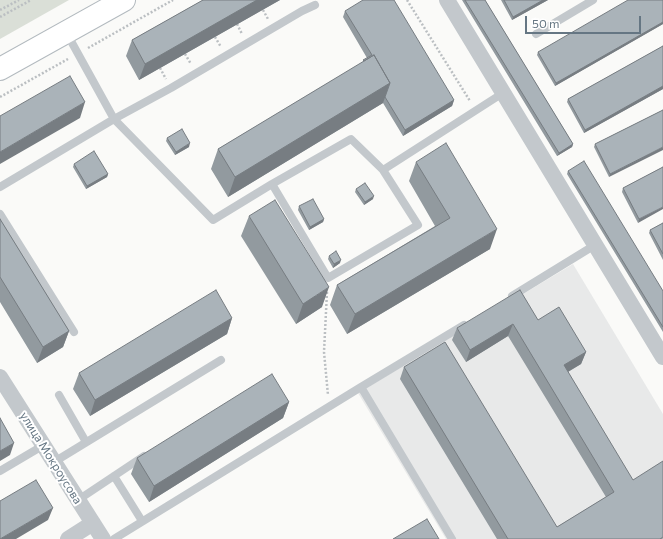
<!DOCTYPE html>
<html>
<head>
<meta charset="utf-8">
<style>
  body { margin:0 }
  #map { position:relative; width:663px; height:539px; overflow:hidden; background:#fafaf8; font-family:Commissioner,sans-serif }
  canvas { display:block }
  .scale { position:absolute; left:525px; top:16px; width:116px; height:18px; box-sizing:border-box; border:2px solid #657683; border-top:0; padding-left:5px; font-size:12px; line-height:14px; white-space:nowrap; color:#657683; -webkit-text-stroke:3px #fff; paint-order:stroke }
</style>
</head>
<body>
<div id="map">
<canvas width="663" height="539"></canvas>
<div class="scale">50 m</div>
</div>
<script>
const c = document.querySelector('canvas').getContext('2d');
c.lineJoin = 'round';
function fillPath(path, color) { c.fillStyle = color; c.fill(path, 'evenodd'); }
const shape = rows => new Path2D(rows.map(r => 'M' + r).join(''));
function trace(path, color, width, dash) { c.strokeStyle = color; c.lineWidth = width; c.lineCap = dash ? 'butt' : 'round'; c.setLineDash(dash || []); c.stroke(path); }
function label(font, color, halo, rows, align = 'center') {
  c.font = font + ' Commissioner,sans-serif'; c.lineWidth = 4; c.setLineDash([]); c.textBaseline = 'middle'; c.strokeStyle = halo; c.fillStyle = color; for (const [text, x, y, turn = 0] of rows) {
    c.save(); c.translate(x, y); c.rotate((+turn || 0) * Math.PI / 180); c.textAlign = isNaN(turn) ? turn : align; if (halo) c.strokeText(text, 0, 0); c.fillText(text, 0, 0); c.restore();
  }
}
fillPath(shape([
  [573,264,663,414,663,539,446,539,358,393]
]), '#e8e9e9');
fillPath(shape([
  [0,0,69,0,0,39]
]), '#dadfd7');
const secondary = shape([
  [0,69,124,0]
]);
trace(secondary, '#b3babf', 24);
trace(shape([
  [407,0,470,101],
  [0,10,19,0],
  [263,10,268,19],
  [0,17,31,0],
  [237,24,242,34],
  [215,37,221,47],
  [88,48,173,0],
  [185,54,191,64],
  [160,68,166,79],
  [0,97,68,59],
  [327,292,324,352,328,395]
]), '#bbbfc2', 2.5, [2, 2]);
trace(shape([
  [66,32,114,119,213,220,272,184],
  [536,34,593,0],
  [383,170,351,139,272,184,328,278,418,225,383,170,503,93],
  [0,187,114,119,171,88,302,11,315,5],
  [0,214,74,332],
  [512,296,595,245],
  [59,395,86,442],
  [54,462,221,360],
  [0,471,44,445],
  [114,476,142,521],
  [78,500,144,456],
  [114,539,361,387],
  [452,539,361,387,464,325]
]), '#c3c8cc', 8);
trace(shape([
  [447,0,663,357],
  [0,377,103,539],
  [68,539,93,523]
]), '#c3c8cc', 16);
trace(secondary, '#fff', 22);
fillPath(shape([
  [203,0,280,0,139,80,126,56,132,40],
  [462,0,485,0,573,144,572,147,557,156],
  [501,0,548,0,512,20],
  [663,0,663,24,555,86,537,55,538,52],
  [345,11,454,100,452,106,403,136,383,103,228,197,211,169,218,149,363,62,363,60,367,58,343,17],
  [663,46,663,89,584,133,567,102,568,99],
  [663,110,609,177,594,147,595,144],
  [167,138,189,147,175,155,166,141],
  [416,162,490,249,347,334,330,305,337,285,435,226,409,181],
  [74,164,108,174,107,177,86,189,73,167],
  [663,167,638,223,622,192,623,188],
  [568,171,663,291,663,332,567,174],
  [356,189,373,199,364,205,355,192],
  [299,206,324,219,323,222,309,230,298,210],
  [249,216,322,307,296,324,241,236],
  [0,219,69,331,63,347,37,363,0,302],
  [663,223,663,260,649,233,650,230],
  [329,256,340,263,333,268,328,259],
  [232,318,227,334,90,416,73,389,79,373],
  [538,320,586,352,581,364,568,372,663,539,497,539,400,379,404,367,557,527,606,497,508,336,466,362,452,340,457,328],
  [289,402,283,418,149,502,131,474,137,458]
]), '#929a9f');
fillPath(shape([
  [257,0,280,0,139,80,145,64],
  [543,0,548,0,512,20,513,17],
  [663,22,663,24,555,86,556,83],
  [390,83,383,103,228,197,235,177],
  [663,86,663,89,584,133,585,130],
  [454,100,452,106,403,136,405,130],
  [85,102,80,118,0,164,0,152],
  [190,143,189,147,175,155,176,152],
  [573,144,572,147,557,156,559,153],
  [663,147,663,150,609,177,610,174],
  [108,174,107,177,86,189,87,186],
  [374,196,373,199,364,205,365,202],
  [663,207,663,209,638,223,639,219],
  [324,219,323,222,309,230,310,227],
  [497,229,490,249,347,334,355,314],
  [341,260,340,263,333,268,334,264],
  [329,287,322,307,296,324,303,304],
  [232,318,227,334,90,416,95,400],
  [513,324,508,336,466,362,470,350],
  [69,331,63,347,37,363,43,347],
  [586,352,581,364,559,377,564,365],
  [289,402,283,418,149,502,154,486],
  [14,443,10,455,0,461,0,451],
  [53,508,48,520,16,539,0,539]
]), '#777d82');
const building = shape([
  [203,0,257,0,145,64,132,40,203,0],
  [363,0,394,0,454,100,405,130,385,97,390,83,374,55,364,61,363,60,372,55,345,11,363,0],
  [465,0,485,0,573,144,559,153,465,0],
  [504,0,543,0,513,17,504,0],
  [628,0,663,0,663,22,556,83,538,52,628,0],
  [663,46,663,86,585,130,568,99,663,46],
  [374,55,390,83,235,177,218,149,374,55],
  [70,76,85,102,0,152,0,116,70,76],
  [663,110,663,147,610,174,595,144,663,110],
  [182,129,190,143,176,152,167,138,182,129],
  [446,143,497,229,355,314,337,285,450,218,416,162,446,143],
  [94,151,108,174,87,186,74,164,94,151],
  [584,161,663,291,663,327,568,171,584,161],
  [663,167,663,207,639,219,623,188,663,167],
  [365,183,374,196,365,202,356,189,365,183],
  [313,199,324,219,310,227,299,206,313,199],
  [275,200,329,287,303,304,249,216,275,200],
  [0,219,69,331,43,347,0,277,0,219],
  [663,223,663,254,650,230,663,223],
  [336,251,341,260,334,264,329,256,336,251],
  [216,290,232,318,95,400,79,373,216,290],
  [520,290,538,320,559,307,586,352,564,365,633,480,663,461,663,537,660,539,508,539,404,367,445,342,557,527,614,492,513,324,470,350,457,328,520,290],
  [272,374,289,402,154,486,137,458,272,374],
  [0,418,14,443,0,451,0,418],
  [36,480,53,508,0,539,0,501,36,480],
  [427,519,439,539,393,539,427,519]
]);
fillPath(building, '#aab3b9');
trace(building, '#777d82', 1);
label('12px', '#657683', '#fff', [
  ["улица Мокроусова",51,458,58]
]);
</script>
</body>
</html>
